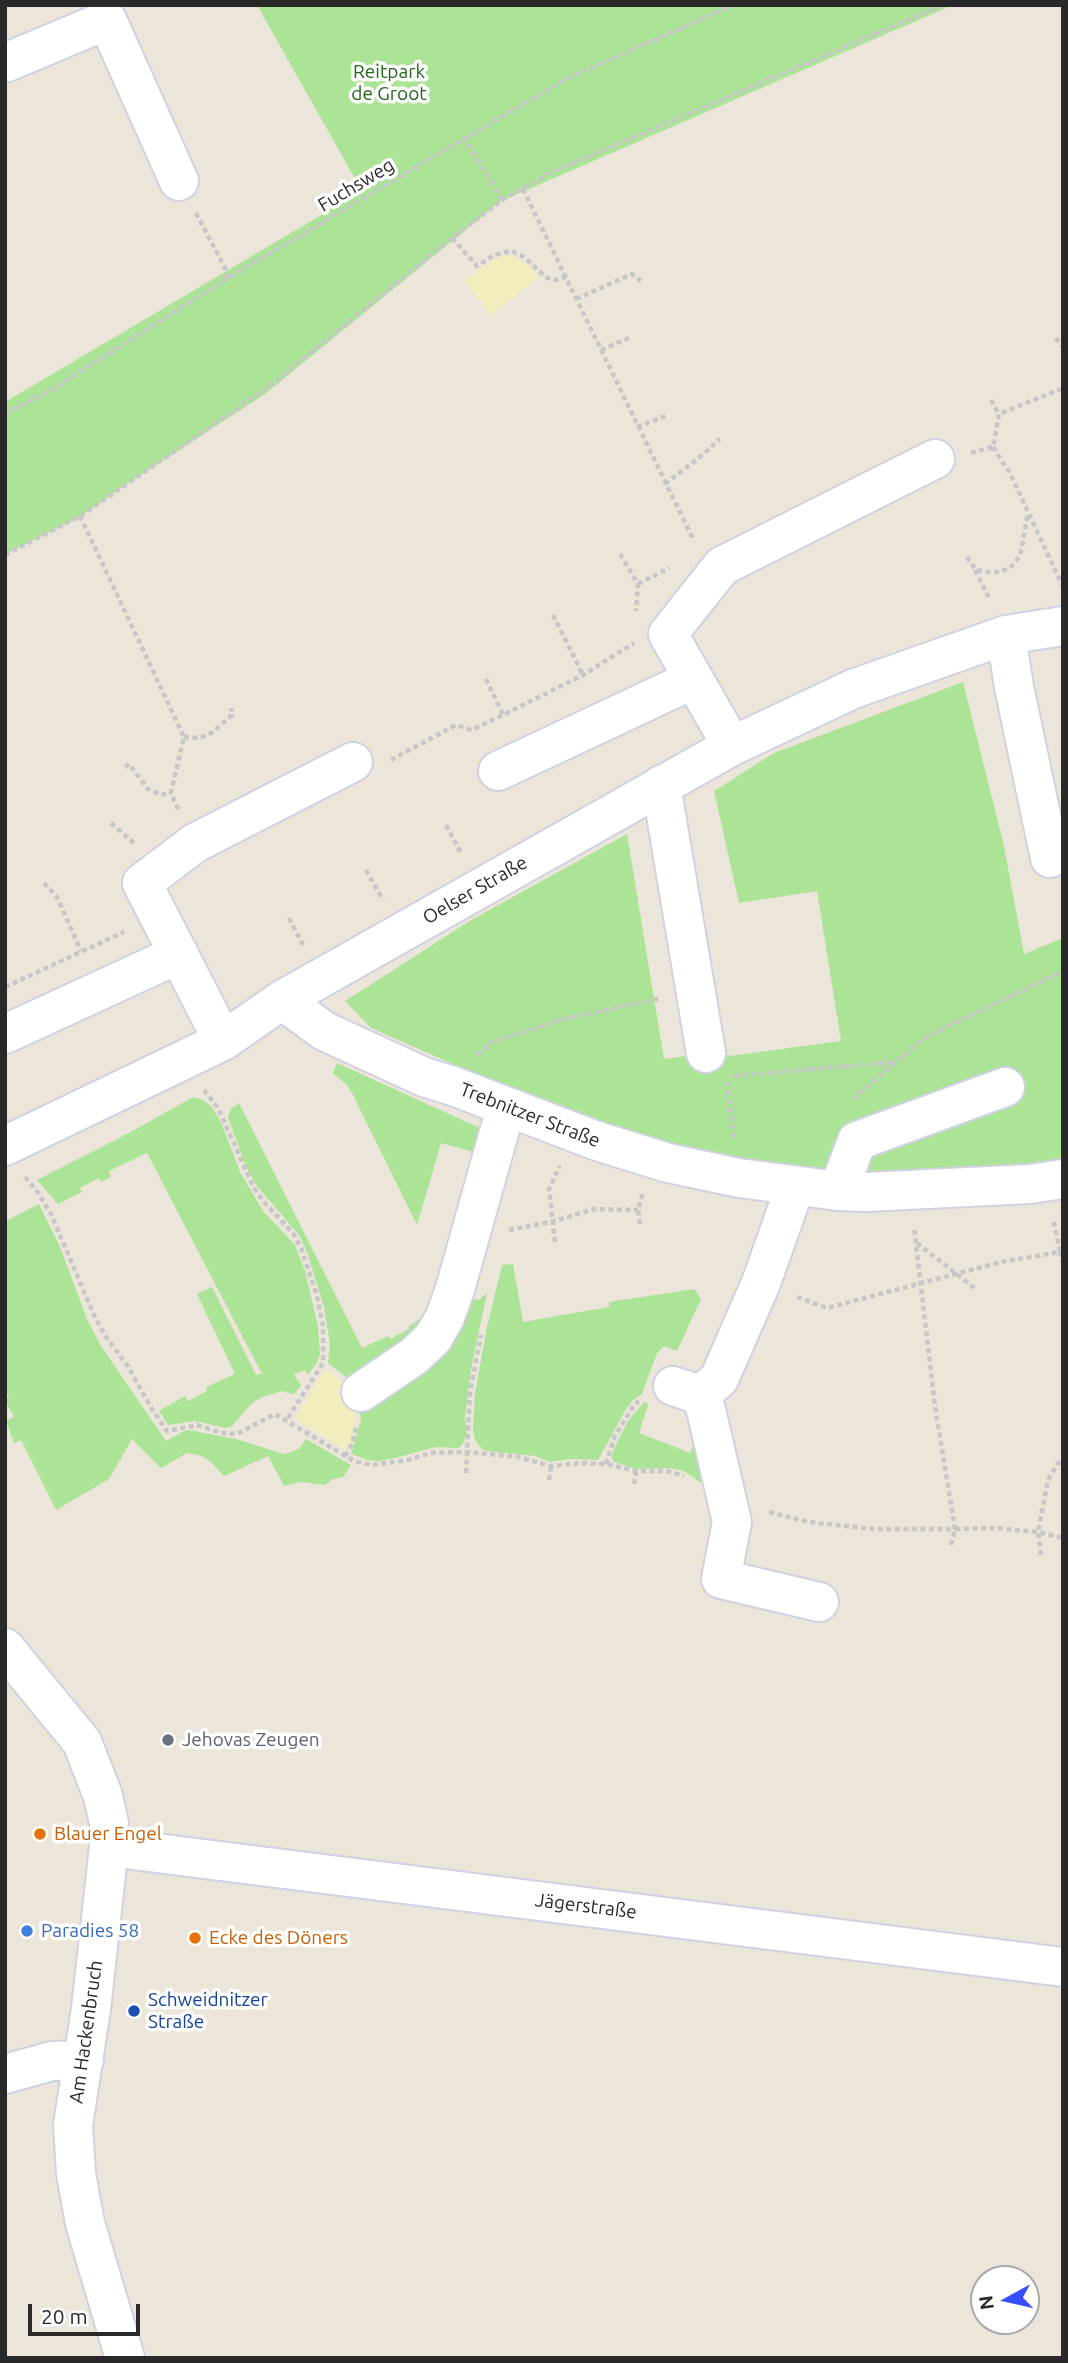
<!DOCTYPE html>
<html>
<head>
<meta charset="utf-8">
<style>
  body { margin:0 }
  #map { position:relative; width:1068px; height:2363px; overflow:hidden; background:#ece5da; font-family:Ubuntu,sans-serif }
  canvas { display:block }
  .frame { position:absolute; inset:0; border:7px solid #292929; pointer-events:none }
  .north { position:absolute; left:970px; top:2265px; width:70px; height:70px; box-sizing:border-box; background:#fff; border:2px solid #a9a9a9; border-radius:50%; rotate:262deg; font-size:19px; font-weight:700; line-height:28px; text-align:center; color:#292929 }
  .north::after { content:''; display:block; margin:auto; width:24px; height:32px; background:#374efd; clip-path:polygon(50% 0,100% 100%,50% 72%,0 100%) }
  .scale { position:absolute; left:28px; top:2304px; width:112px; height:32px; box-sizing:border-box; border:4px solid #292929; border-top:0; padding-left:9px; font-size:21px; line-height:24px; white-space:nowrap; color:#292929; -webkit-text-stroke:5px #fff; paint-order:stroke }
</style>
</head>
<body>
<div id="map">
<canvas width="1068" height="2363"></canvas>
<div class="frame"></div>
<div class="north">N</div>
<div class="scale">20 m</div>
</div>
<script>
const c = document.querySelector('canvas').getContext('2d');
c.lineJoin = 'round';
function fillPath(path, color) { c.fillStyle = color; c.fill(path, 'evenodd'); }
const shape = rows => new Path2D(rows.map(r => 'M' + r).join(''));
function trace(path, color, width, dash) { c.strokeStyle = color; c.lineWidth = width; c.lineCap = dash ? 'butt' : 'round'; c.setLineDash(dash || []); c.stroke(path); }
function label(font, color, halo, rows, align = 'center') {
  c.font = font + ' Ubuntu,sans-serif'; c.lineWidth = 7; c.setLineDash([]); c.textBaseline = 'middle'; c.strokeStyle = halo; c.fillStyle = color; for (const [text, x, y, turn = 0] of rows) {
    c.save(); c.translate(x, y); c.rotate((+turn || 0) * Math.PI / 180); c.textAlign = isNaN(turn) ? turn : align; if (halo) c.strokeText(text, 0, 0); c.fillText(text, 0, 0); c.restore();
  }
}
fillPath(shape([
  [257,5,953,5,501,201,265,394,130,482,78,518,5,554,5,402,362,191],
  [963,682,1004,846,1024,954,1063,938,1063,1160,1031,1166,862,1175,782,1171,675,1148,578,1115,469,1071,371,1028,345,1001,473,919,627,834,664,1059,720,1051,730,1056,841,1041,817,891,739,903,714,791,774,753],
  [337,1063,482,1129,473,1152,441,1143,417,1225,352,1093,347,1085,333,1073],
  [193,1097,203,1100,212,1107,221,1122,240,1172,250,1189,263,1211,295,1245,305,1271,318,1326,320,1354,317,1363,308,1375,305,1370,294,1374,301,1386,294,1394,282,1391,262,1397,252,1403,232,1426,225,1428,195,1421,168,1425,159,1411,185,1396,188,1401,207,1391,206,1387,235,1374,197,1294,212,1287,256,1375,262,1374,147,1153,109,1171,111,1177,101,1182,99,1178,80,1188,82,1192,58,1204,37,1180,129,1133],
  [239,1103,362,1348,388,1336,390,1339,409,1329,409,1326,426,1315,471,1298,478,1300,487,1293,471,1369,465,1417,467,1434,462,1445,458,1448,435,1447,396,1458,378,1461,368,1460,351,1454,361,1420,357,1399,347,1378,328,1363,330,1344,324,1307,307,1252,299,1235,256,1185,244,1162,228,1117,231,1109],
  [39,1204,60,1247,87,1319,101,1346,166,1441,186,1430,194,1431,236,1439,284,1454,299,1449,306,1439,351,1465,343,1477,333,1479,325,1485,301,1482,284,1486,268,1456,224,1476,211,1462,202,1456,187,1453,161,1468,132,1439,109,1479,56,1510,21,1440,14,1443,6,1421,14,1417,5,1400,9,1397,5,1390,6,1221],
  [513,1264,523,1322,609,1307,609,1302,694,1289,701,1299,677,1351,664,1346,657,1353,642,1394,633,1400,626,1409,598,1460,571,1459,550,1462,535,1456,487,1451,482,1449,475,1440,473,1429,475,1393,487,1327,502,1265],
  [645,1401,648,1405,639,1433,690,1453,701,1428,713,1480,701,1483,684,1471,670,1468,636,1469,614,1462,611,1458,616,1444,628,1421]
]), '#abe496');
fillPath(shape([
  [510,255,524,262,539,277,491,315,464,280,485,265,501,256],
  [325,1369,341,1380,350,1394,354,1407,355,1422,352,1436,346,1450,295,1419]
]), '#f2edbc');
const minor = shape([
  [5,63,107,20,179,181],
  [1006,635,1014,687,1050,858],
  [732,746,668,634,722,566,935,459],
  [498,771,694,679],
  [661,785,706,1053],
  [282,1000,324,1031,424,1077,453,1086,597,1141,668,1163,739,1178,838,1191,867,1192,1030,1184,1063,1179],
  [5,1034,179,954],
  [223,1041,142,883,195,843,353,762],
  [5,1146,223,1041,282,1000,732,746,853,689,1006,635,1063,626],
  [838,1191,857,1141,1005,1087],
  [673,1386,700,1395,719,1379,761,1283,795,1187],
  [361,1392,414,1356,433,1338,445,1317,455,1289,500,1129,508,1107],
  [700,1395,706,1410,732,1522,721,1579,819,1602],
  [5,1648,82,1742,103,1796,109,1823,109,1847,91,2009,73,2125,76,2174,85,2223,125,2358],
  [109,1847,1063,1967],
  [5,2074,52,2061,84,2060]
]);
trace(minor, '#d0d2e2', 42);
trace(shape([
  [464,137,502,200],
  [523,189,694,541],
  [196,213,226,270,228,278],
  [452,238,477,266,494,255,511,251,524,257,547,278,557,280,566,277],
  [576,299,632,274,641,281],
  [1056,338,1063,348],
  [601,350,629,338],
  [991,400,999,414],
  [5,414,53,389,228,278,566,79,734,5],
  [637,427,666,416],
  [993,447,1010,473,1063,587],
  [971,453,993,447,999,414,1063,388],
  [665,484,700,457,720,439],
  [80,516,184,737,171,793,179,811],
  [620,554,638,584,636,611],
  [5,555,80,516,267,388,452,238,502,200,552,172,943,5],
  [967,557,975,569,984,572,999,572,1010,568,1020,556,1028,513],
  [975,570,990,600],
  [638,584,669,568],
  [553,615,583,675],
  [486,679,503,715],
  [184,737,200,738,213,732,232,715,231,708],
  [391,760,456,725,472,730,503,715,583,675,634,643],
  [125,767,129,764,148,789,161,795,171,793],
  [111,823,134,843],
  [446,825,462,855],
  [366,870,383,900],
  [44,883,57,897,81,951],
  [289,918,303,945],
  [5,987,124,932],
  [477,1055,492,1042,560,1020,658,999],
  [734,1076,896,1062],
  [727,1082,734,1139],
  [204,1090,218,1108,254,1188,264,1202,293,1233,301,1248,317,1296,323,1326,323,1363,286,1421],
  [853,1099,924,1038,1063,971],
  [25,1177,39,1194,51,1214,94,1315,104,1334,127,1365,152,1409,167,1431,197,1425,221,1433,237,1434,275,1414,354,1461,372,1465,408,1460,430,1453,466,1452,519,1457,551,1466,580,1463,606,1464,636,1471,667,1471,684,1476],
  [640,1224,638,1210,643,1192],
  [509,1230,551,1222,594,1209,638,1210],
  [555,1242,549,1189,560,1166],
  [917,1243,977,1290],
  [1060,1252,1063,1263],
  [797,1297,827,1308,1001,1262,1060,1252,1053,1218],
  [345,1456,352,1444,356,1428],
  [606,1464,615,1436,634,1405,639,1401],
  [466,1473,470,1392,481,1335],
  [549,1480,551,1466],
  [634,1484,636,1471],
  [769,1512,808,1522,874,1529,955,1529,935,1406,914,1227],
  [951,1545,955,1529,994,1528,1038,1532,1063,1538],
  [1041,1555,1038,1532,1048,1480,1058,1463,1063,1462]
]), '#c7c7c7', 4.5, [5, 3.5]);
trace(minor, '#fff', 38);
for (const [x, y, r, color] of [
  [168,1740,7,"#6b7280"],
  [40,1834,7,"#e8710a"],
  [27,1931,7,"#3f7fe0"],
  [195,1938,7,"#e8710a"],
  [134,2011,7,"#1a4fb4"]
]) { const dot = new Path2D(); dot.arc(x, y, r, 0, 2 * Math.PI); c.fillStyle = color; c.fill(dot); trace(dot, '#fff', 2.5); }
label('19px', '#236718', '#fff', [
  ["Reitpark",389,72],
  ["de Groot",389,94]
]);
label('19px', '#292929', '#fff', [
  ["Fuchsweg",356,185,-31],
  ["Oelser Straße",475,890,-30],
  ["Trebnitzer Straße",530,1115,21],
  ["Jägerstraße",586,1906,7],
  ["Am Hackenbruch",86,2032,-82]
]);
label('19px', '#5b616d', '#fff', [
  ["Jehovas Zeugen",182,1740]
], 'left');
label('19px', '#c56008', '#fff', [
  ["Blauer Engel",54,1834],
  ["Ecke des Döners",209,1938]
], 'left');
label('19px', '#366cbe', '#fff', [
  ["Paradies 58",41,1931]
], 'left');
label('19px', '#164399', '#fff', [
  ["Schweidnitzer",148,2000],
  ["Straße",148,2022]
], 'left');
</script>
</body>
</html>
